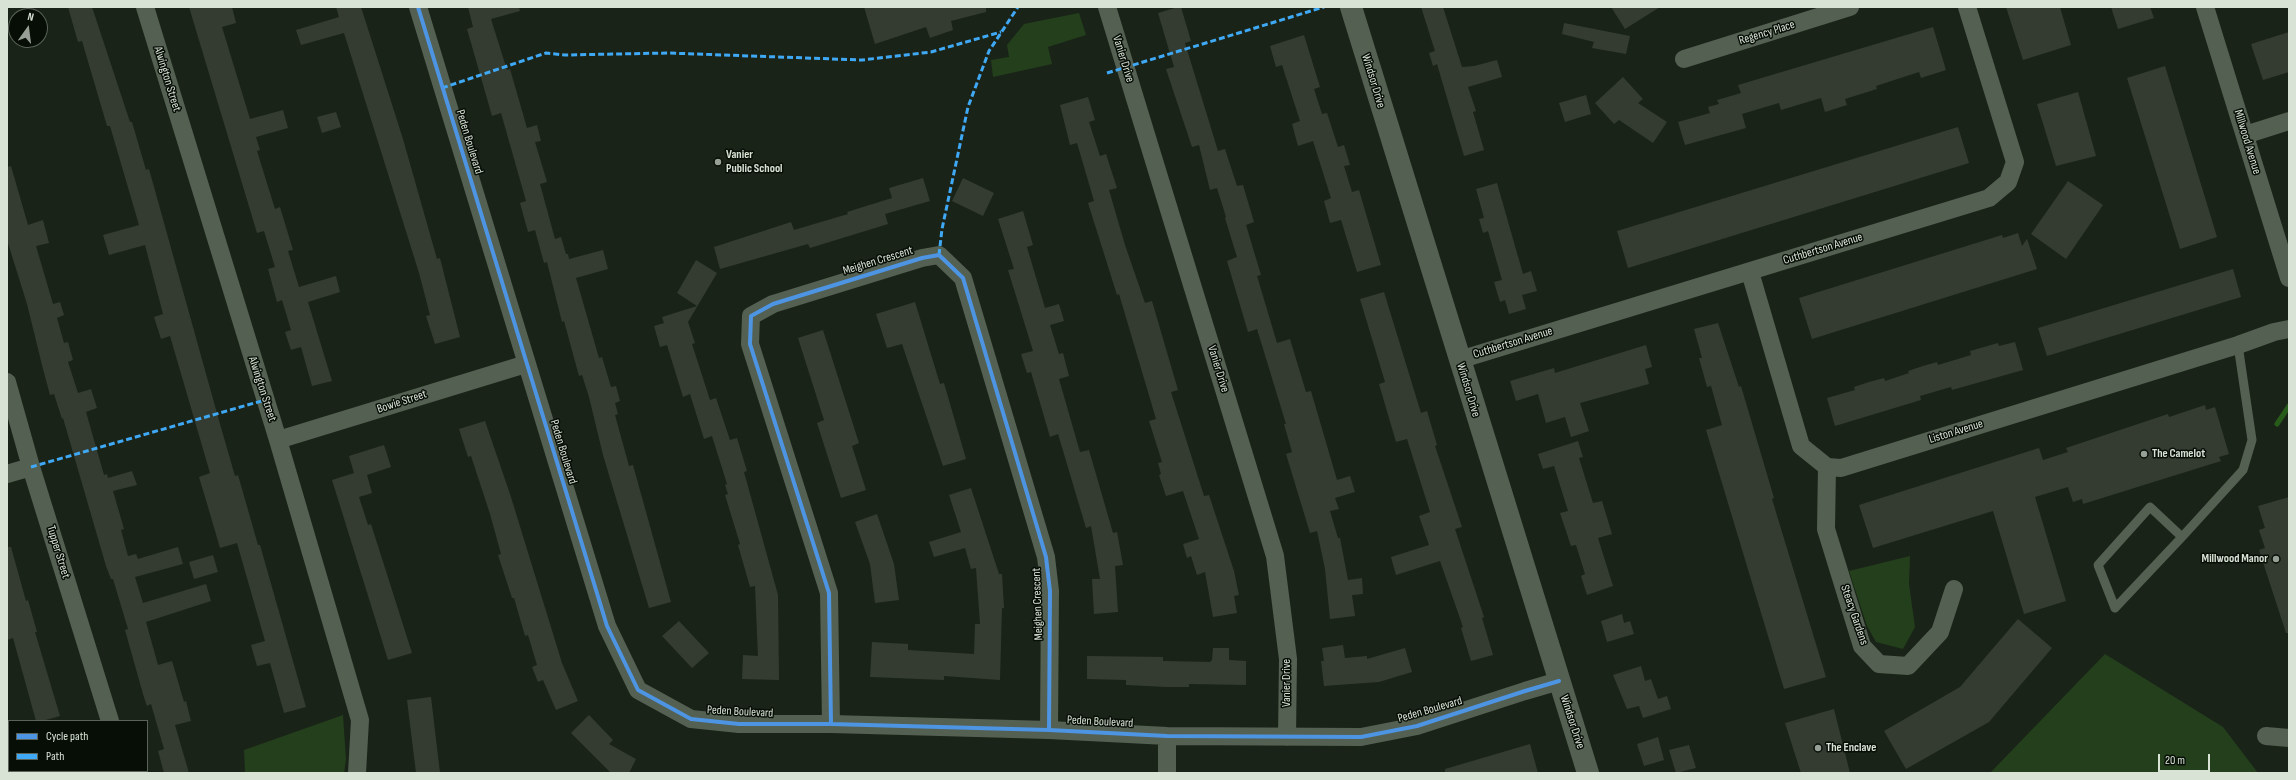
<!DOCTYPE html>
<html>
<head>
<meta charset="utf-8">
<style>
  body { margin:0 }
  #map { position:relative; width:2296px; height:780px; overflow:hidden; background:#1a2318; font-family:"Sofia Sans Condensed",sans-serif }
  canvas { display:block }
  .frame { position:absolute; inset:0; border:8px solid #d8e3d6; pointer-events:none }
  .legend { position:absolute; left:8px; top:720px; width:140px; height:52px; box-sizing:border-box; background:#070e06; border:1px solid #5b6359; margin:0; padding:5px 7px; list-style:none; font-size:12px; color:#d8e3d6 }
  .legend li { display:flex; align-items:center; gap:8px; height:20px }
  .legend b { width:20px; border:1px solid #5b6359 }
  .north { position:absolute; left:8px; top:8px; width:40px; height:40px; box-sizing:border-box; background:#070e06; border:1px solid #5b6359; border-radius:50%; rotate:14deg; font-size:11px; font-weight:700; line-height:16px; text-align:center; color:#d8e3d6 }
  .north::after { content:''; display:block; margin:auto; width:14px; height:18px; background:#96a094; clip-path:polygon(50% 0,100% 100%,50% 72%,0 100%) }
  .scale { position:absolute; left:2158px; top:754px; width:52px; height:18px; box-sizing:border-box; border:2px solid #d8e3d6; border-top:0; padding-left:5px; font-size:12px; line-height:14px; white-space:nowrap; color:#d8e3d6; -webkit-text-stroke:3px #070e06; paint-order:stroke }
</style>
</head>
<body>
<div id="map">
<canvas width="2296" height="780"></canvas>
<div class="frame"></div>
<ul class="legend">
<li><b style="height:5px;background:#4d94e3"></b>Cycle path</li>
<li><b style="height:5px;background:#3fa9f5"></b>Path</li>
</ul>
<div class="north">N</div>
<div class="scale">20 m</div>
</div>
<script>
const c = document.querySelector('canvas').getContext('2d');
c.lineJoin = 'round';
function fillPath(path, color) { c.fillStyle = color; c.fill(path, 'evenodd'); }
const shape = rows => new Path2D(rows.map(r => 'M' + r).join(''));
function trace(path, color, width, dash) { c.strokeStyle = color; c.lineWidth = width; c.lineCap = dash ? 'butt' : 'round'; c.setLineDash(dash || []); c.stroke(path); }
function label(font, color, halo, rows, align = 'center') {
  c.font = font + ' "Sofia Sans Condensed",sans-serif'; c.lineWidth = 3; c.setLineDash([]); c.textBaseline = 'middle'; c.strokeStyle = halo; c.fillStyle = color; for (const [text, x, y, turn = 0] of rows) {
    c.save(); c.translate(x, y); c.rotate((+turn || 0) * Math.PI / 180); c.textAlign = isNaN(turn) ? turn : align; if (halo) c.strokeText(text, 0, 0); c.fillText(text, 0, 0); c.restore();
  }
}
fillPath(shape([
  [1079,13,1086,35,1048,47,1052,64,993,77,991,60,1009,57,1007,45,1024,24],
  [1910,556,1909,584,1915,627,1903,649,1876,642,1867,626,1849,571],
  [2105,654,2223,727,2258,773,1990,773],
  [343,715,346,759,344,773,245,773,244,750]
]), '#233f1c');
trace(shape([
  [2277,424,2289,406]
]), '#265b1a', 5);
fillPath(shape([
  [68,7,92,7,130,122,132,122,146,170,149,169,220,424,235,476,238,475,258,545,260,545,306,707,284,713,270,663,257,666,251,645,265,641,237,543,220,548,208,507,199,477,210,473,170,336,161,339,154,317,163,314,145,245,109,255,103,235,139,225,110,126,107,126,82,41,78,42],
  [189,7,232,7,236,23,222,27,250,119,283,110,288,128,256,137,260,150,257,151,275,209,280,207,293,250,288,251,299,287,336,276,340,292,308,302,332,381,312,386,301,347,291,350,285,332,291,330,282,300,277,302,268,269,275,267,264,231,257,233],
  [336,7,361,7,403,139,437,259,440,258,460,337,435,344,426,316,430,315,419,273,344,33,301,45,296,30,339,17],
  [468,7,519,7,520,11,491,19,507,70,510,69,527,128,537,125,541,141,535,142,547,182,540,184,555,239,561,237,566,254,568,254,569,259,603,250,608,269,576,278,599,358,602,357,611,387,616,386,620,401,615,403,618,414,615,415,629,466,633,465,671,602,649,608,603,455,589,397,582,375,579,376,564,321,562,322,547,262,544,263,535,230,528,232,520,203,526,201,501,113,492,116,467,29,473,27],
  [864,7,986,7,986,12,951,21,953,30,930,38,926,27,875,44],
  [1178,7,1181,7,1191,41,1185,43,1218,151,1225,149,1237,186,1243,185,1254,222,1246,225,1261,275,1257,276,1277,343,1290,339,1306,392,1311,391,1337,480,1350,476,1355,492,1335,498,1339,509,1330,511,1338,538,1340,538,1348,580,1362,578,1363,594,1352,595,1355,616,1330,619,1325,569,1317,531,1310,533,1286,454,1292,452,1284,424,1286,424,1257,329,1248,332,1227,261,1237,257,1225,218,1226,217,1217,188,1210,190,1199,145,1192,147,1166,69,1174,67,1158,13],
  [1421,7,1443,7,1462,67,1474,66,1497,60,1502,77,1468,87,1476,111,1473,112,1484,150,1464,156,1437,64,1433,66,1429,53,1435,51],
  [1611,7,1660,7,1625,29],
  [2006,7,2060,7,2071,45,2023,60],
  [2111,7,2150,7,2154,18,2118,29],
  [1564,23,1630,36,1626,54,1592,48,1594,42,1562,34],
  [1933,27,1946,70,1921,78,1919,72,1876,86,1877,89,1845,99,1847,105,1825,112,1821,98,1781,110,1779,103,1742,114,1746,128,1685,145,1678,122,1710,113,1708,107,1719,104,1717,100,1741,93,1738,85],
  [2289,32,2289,72,2263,80,2251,44],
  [1304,35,1320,87,1314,89,1322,114,1327,113,1338,147,1344,145,1350,165,1344,166,1352,192,1359,190,1381,265,1357,272,1341,220,1330,223,1324,201,1331,198,1313,141,1298,146,1292,124,1300,121,1282,65,1276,67,1270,46],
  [2165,66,2217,237,2180,249,2127,78],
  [1623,77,1643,99,1638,103,1667,122,1653,143,1619,120,1614,124,1595,103],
  [2078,92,2096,156,2056,166,2037,104],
  [1586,95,1591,114,1565,122,1559,103],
  [1088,97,1095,120,1089,122,1100,156,1106,154,1117,188,1109,190,1125,245,1145,303,1152,301,1178,390,1171,392,1204,496,1209,495,1234,571,1239,595,1234,596,1237,613,1213,617,1205,572,1197,575,1191,556,1187,558,1183,544,1199,539,1183,491,1166,496,1159,475,1161,474,1158,463,1162,462,1149,421,1156,419,1119,294,1117,295,1088,203,1094,201,1077,143,1070,145,1060,105],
  [336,112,341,127,322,133,317,117],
  [1958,127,1969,163,1628,268,1617,231],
  [11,166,28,225,43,220,49,243,36,246,53,304,60,302,64,315,57,318,64,343,68,342,73,360,68,362,78,393,91,389,97,408,86,412,104,475,107,474,108,478,132,471,137,485,113,491,124,529,121,530,128,556,136,554,138,559,178,547,183,564,135,577,143,603,206,584,211,601,146,622,158,665,172,661,184,702,186,701,191,721,175,725,189,773,164,773,158,751,164,749,151,704,147,706,143,694,125,630,128,629,113,579,111,579,106,566,63,418,62,419,54,394,50,395,43,369,27,304,7,240,7,167],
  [923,178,930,201,885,214,888,224,810,248,808,244,720,269,714,247,791,222,794,230,848,214,847,212,892,198,889,188],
  [963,178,994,193,983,216,952,201],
  [2068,181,2103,205,2066,259,2031,234],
  [1497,183,1523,274,1531,271,1537,291,1522,295,1526,309,1509,314,1505,300,1500,302,1494,282,1502,280,1488,231,1483,233,1479,219,1484,218,1476,189],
  [1023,211,1033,245,1027,247,1045,308,1059,304,1064,321,1050,325,1059,354,1063,353,1069,376,1059,379,1080,452,1089,450,1113,533,1117,532,1123,565,1115,566,1118,612,1094,614,1092,579,1100,579,1091,526,1086,528,1058,434,1050,437,1031,372,1027,373,1021,354,1033,351,1008,270,1014,269,998,219],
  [2018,233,2022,246,2027,239,2037,269,1812,339,1799,298,2002,235,2003,238],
  [696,260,717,273,688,322,695,343,692,344,710,400,716,398,730,440,737,438,747,471,744,472,778,595,779,680,742,679,743,655,758,656,755,586,750,587,738,545,740,544,725,495,728,494,725,485,727,484,712,436,704,439,690,394,683,397,667,345,660,347,654,326,664,323,662,317,697,306,677,293],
  [2233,269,2241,297,2047,356,2038,328],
  [1384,292,1421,413,1427,411,1437,445,1435,446,1462,527,1455,529,1484,617,1482,618,1493,655,1471,661,1461,628,1463,627,1440,561,1396,575,1391,557,1429,545,1419,516,1430,512,1407,439,1396,442,1379,384,1385,382,1360,299],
  [915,302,940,384,944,383,966,459,943,466,902,344,887,348,876,314],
  [1718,323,1739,387,1741,386,1774,498,1772,499,1826,677,1784,689,1706,430,1722,425,1711,386,1707,387,1699,358,1702,358,1694,329],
  [823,330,859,443,852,446,866,490,841,498,817,423,824,420,798,338],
  [2015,342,2023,370,1952,390,1951,387,1920,396,1921,400,1835,426,1827,398,1855,390,1854,387,1869,382,1884,378,1885,381,1909,373,1908,371,1923,366,1937,362,1938,365,1971,355,1970,351,1998,343,1999,346],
  [1646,345,1652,367,1645,369,1649,384,1580,403,1589,431,1571,437,1565,417,1546,423,1538,394,1516,401,1510,381,1554,368,1555,373],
  [2205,405,2206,410,2215,407,2229,454,2219,457,2221,461,2083,504,2082,499,2073,502,2068,487,2035,497,2066,601,2024,614,1993,511,1873,548,1859,505,2039,448,2043,460,2068,452,2066,448,2168,414,2169,417],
  [485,421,510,494,562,663,578,701,556,710,543,680,538,682,532,667,537,665,528,635,525,636,514,598,512,598,498,555,501,554,490,514,471,456,468,457,459,429],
  [1578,441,1583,457,1579,458,1593,503,1602,501,1612,534,1598,538,1613,586,1587,595,1581,576,1585,574,1576,545,1571,546,1560,513,1568,511,1554,466,1543,469,1538,454],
  [384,445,391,467,367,475,372,493,359,497,368,525,371,524,412,653,388,660,332,480,354,473,349,456],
  [971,488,999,574,1002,574,1004,608,1002,608,1000,680,944,676,944,680,870,677,872,642,908,644,908,650,974,654,975,624,980,624,976,568,971,569,965,548,934,557,929,542,961,532,949,495],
  [2289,497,2289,633,2286,633,2259,550,2265,548,2259,530,2265,528,2258,506],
  [877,514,894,564,899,600,875,603,870,564,855,522],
  [7,547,11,547,26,601,28,600,37,632,35,632,60,716,42,721,36,721,13,638,7,640],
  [213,555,218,572,194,579,189,562],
  [1622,614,1624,623,1630,621,1634,634,1607,642,1601,621],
  [2018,619,2052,648,1989,722,1906,769,1884,731,1960,687],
  [679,621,709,653,692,668,662,636],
  [1343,645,1345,658,1367,656,1367,659,1405,648,1412,672,1379,682,1324,686,1321,661,1324,661,1322,648],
  [1213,648,1229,648,1229,660,1246,661,1246,685,1189,684,1189,687,1167,687,1126,685,1126,680,1087,679,1087,656,1163,657,1163,661,1210,662,1212,660],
  [1641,666,1645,681,1651,679,1658,699,1667,696,1671,709,1643,718,1639,706,1627,709,1613,675],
  [431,697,440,773,416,773,407,700],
  [1834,709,1850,773,1801,773,1785,723],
  [589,715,613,740,609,744,636,759,629,773,611,773,571,733],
  [1658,737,1664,760,1644,766,1637,744],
  [1530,744,1538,773,1445,773,1445,769],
  [1689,745,1696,768,1676,773,1669,750]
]), '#343c32');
trace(shape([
  [2182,537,2150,507,2098,565,2115,608,2182,537,2233,481,2243,470,2252,440,2238,345]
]), '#546052', 9);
trace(shape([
  [145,7,278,440,360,720,357,773],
  [418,7,607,626,638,690,691,719,739,724,831,724,1049,730,1167,736,1361,737,1417,726,1525,691,1559,681],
  [1107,7,1275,556,1288,659,1287,737],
  [2205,7,2289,278],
  [1684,59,1850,7],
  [2245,135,2289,121],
  [1750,272,1801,446,1827,467,1841,468,2238,345,2274,332,2289,329],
  [1459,360,1989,198,2008,182,2015,162,1967,7],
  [7,382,31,467,110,721],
  [278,440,526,364],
  [1827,467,1826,529,1862,646,1879,664,1908,666,1940,632,1954,589],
  [7,474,31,467],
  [831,724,829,593,750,344,751,316,773,304,922,258,939,255,963,278,1046,557,1050,591,1049,730],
  [1167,736,1167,773],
  [2266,736,2289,738],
  [126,771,126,773]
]), '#546052', 18);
trace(shape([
  [1351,7,1588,773]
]), '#546052', 22);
trace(shape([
  [1107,73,1324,7],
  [442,88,546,53,565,55,668,53,862,60,931,52,1001,32],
  [939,255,942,229,968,107,989,51,1018,7],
  [31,467,265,400]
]), '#3fa9f5', 3, [6, 3]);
trace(shape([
  [418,7,607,626,638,690,691,719,739,724,831,724,1049,730,1167,736,1361,737,1417,726,1525,691,1559,681],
  [831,724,829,593,750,344,751,316,773,304,922,258,939,255,963,278,1046,557,1050,591,1049,730]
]), '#4d94e3', 4);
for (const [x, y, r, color] of [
  [718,162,4,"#96a094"],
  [2144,454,4,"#96a094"],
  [2276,559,4,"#96a094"],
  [1818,748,4,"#96a094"]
]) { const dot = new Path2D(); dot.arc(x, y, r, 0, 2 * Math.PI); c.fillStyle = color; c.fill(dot); trace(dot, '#070e06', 1.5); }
label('12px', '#d8e3d6', '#070e06', [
  ["Regency Place",1767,33,-17],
  ["Vanier Drive",1123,59,73],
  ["Alwington Street",167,79,73],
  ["Windsor Drive",1373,81,73],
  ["Peden Boulevard",469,142,73],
  ["Millwood Avenue",2247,142,73],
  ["Cuthbertson Avenue",1823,249,-17],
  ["Meighen Crescent",878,261,-17],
  ["Cuthbertson Avenue",1513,343,-17],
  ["Vanier Drive",1218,369,73],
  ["Alwington Street",262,389,72],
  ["Windsor Drive",1468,390,73],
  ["Bowie Street",402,402,-18],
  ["Liston Avenue",1956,432,-17],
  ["Peden Boulevard",563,452,73],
  ["Tupper Street",58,552,73],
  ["Meighen Crescent",1038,604,-92],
  ["Steacy Gardens",1854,615,71],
  ["Vanier Drive",1287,683,-90],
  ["Peden Boulevard",1430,710,-16],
  ["Peden Boulevard",740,712,3],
  ["Peden Boulevard",1100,722,3],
  ["Windsor Drive",1572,722,72]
]);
label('bold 12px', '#d8e3d6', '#070e06', [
  ["Vanier",726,155],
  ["Public School",726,169],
  ["The Camelot",2152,454],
  ["Millwood Manor",2268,559,"right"],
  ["The Enclave",1826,748]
], 'left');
</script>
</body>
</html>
